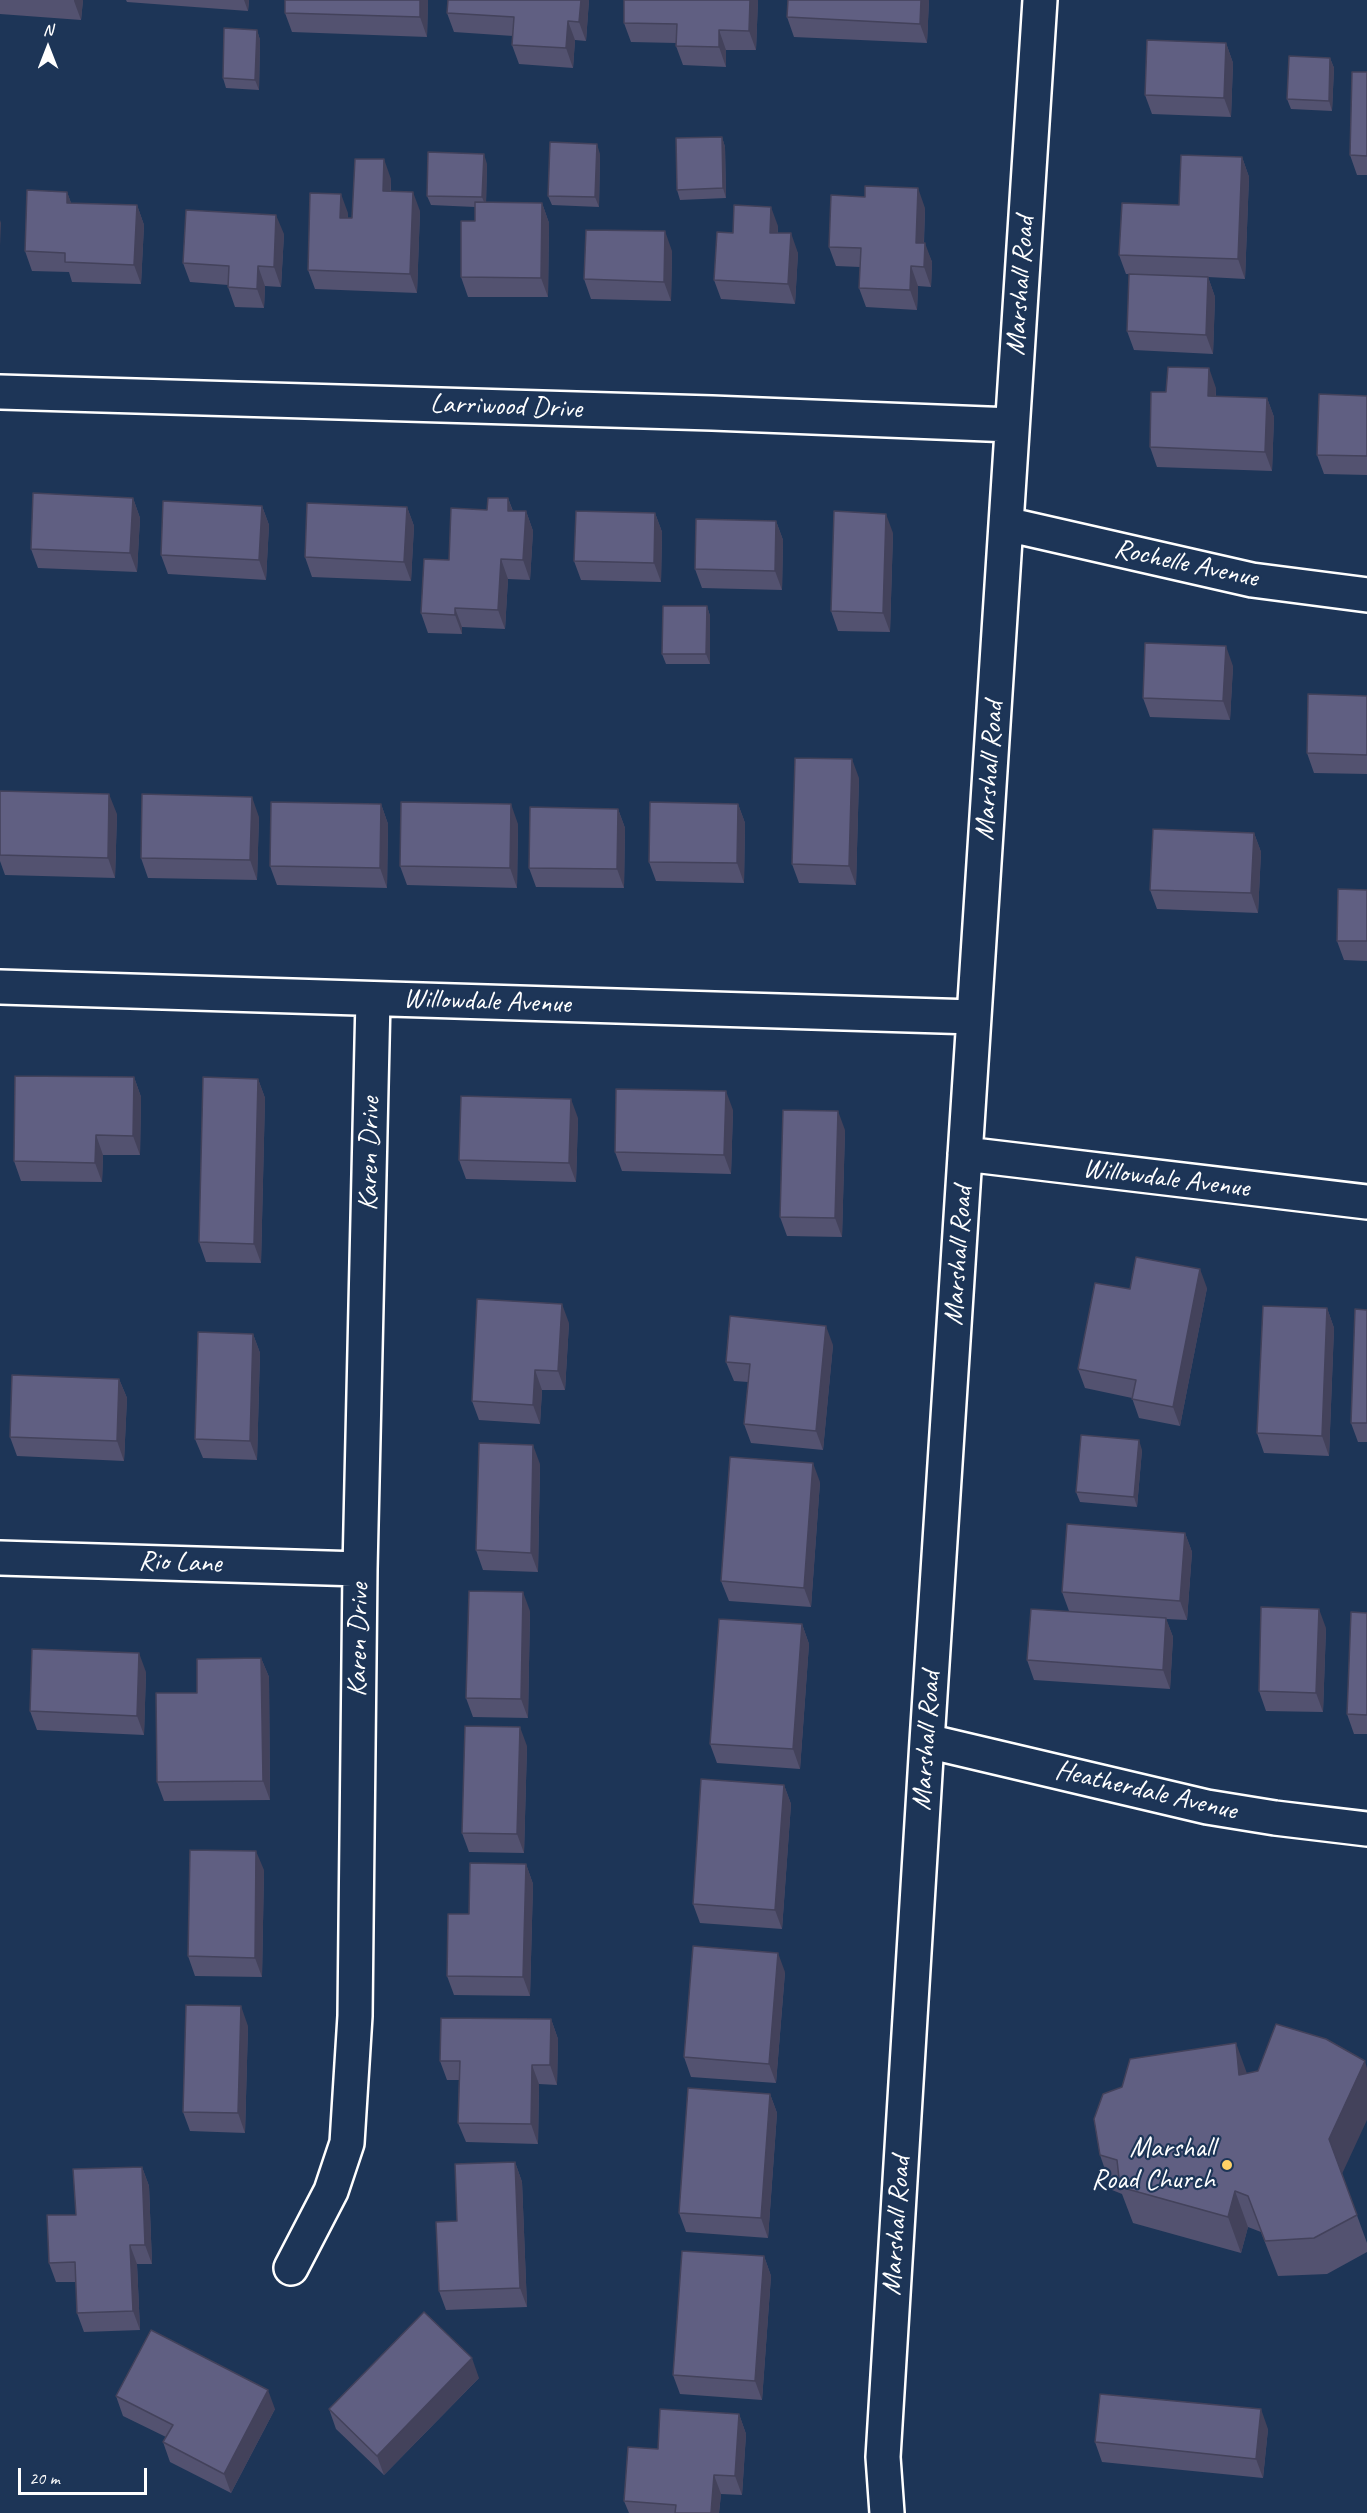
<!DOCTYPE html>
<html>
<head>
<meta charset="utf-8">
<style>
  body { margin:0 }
  #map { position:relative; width:1367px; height:2513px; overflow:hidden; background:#1d3557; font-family:Caveat,sans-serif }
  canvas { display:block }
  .north { position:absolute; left:18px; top:18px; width:60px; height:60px; -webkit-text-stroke:4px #1d3557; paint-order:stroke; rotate:0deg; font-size:16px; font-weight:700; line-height:24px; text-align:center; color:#fff }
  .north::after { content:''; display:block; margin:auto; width:21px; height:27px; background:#fff; clip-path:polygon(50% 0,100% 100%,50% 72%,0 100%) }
  .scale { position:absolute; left:18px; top:2468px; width:129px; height:27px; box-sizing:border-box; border:3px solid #fff; border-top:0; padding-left:8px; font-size:18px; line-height:21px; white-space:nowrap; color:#fff; -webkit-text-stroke:4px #1d3557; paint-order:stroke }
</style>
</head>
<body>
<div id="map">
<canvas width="1367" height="2513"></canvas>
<div class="north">N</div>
<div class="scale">20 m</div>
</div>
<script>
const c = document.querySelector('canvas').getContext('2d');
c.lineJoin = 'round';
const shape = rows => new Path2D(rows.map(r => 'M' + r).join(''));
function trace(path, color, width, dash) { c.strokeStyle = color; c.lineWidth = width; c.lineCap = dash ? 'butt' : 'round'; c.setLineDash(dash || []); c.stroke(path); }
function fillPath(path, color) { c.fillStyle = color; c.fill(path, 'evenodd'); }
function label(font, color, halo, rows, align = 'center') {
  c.font = font + ' Caveat,sans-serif'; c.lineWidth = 4.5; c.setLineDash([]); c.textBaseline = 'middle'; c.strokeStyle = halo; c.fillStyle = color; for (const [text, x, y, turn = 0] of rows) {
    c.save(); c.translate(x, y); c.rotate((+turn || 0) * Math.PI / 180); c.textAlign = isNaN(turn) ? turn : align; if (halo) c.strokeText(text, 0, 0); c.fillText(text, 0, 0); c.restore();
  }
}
const minor = shape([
  [0,392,712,413,1012,425],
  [1006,524,1252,580,1367,595],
  [0,987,974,1017],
  [965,1154,1367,1202],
  [0,1558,360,1569],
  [927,1741,1207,1807,1275,1818,1367,1829],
  [291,2268,331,2191,347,2143,355,2016,360,1569,373,999],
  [887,2513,883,2457,927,1741,1040,0]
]);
trace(minor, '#fff', 38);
trace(minor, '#1d3557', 33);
fillPath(shape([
  [0,0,83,0,81,20,0,14],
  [126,0,249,0,248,11,127,2],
  [285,0,428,0,427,37,292,32,285,13],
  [448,0,589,0,586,41,575,40,573,68,519,64,512,45,513,36,454,32,447,13],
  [758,0,756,50,726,50,726,67,683,65,676,46,676,43,631,42,624,23],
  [788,0,929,0,927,43,794,37,787,17],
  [257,30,260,40,259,90,226,88,223,78],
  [1226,43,1233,63,1231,117,1152,114,1145,95],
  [1330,58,1334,68,1332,111,1291,109,1287,99],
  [1367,72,1367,175,1357,175,1350,155],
  [722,137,725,147,726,198,680,200,677,190],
  [600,154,599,207,552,205,548,196],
  [1242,157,1249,177,1245,279,1208,277,1215,297,1213,354,1134,350,1127,331,1129,274,1126,274,1119,255,1179,205],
  [487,164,486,202,542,203,549,223,548,297,468,297,461,277,475,221,475,207,431,205,427,196],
  [391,179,391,191,420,211,417,293,315,289,308,270,348,213,348,218,352,218],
  [67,192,71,203,137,205,144,225,141,284,72,282,69,272,32,271,25,251],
  [925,208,924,243,932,262,931,287,918,286,917,310,866,307,859,288,860,267,836,266,829,247],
  [778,226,778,233,798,253,795,304,721,299,714,280,733,233],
  [284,234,281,287,265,286,264,308,235,307,228,287,228,285,190,282,183,263],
  [672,251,671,301,591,299,584,279],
  [1216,388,1216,396,1267,398,1274,417,1272,471,1157,467,1150,447,1166,392],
  [1367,396,1367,475,1324,474,1317,455],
  [133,498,140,518,137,572,38,568,31,549],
  [508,498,513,511,526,511,533,531,530,580,508,579,505,629,462,627,462,634,428,633,421,613,449,560,487,510],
  [262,506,269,525,266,580,168,574,161,555],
  [407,507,414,526,411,581,312,577,305,557],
  [655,513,662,532,661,582,581,580,574,561],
  [776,521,783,540,782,590,702,588,695,569],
  [893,533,890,632,838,631,831,611],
  [707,606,710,616,710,664,666,664,662,654],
  [1233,666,1230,720,1150,717,1143,698],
  [1367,696,1367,774,1314,773,1307,753],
  [859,778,856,885,799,883,792,864],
  [0,791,117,814,115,878,5,875,0,861],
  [381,804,388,824,387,888,277,885,270,866],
  [738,804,745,823,744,883,656,881,649,862],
  [618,809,625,828,624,888,536,887,529,868],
  [259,817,257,880,148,878,141,858],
  [518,824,517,888,407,885,400,866],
  [1254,833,1261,852,1258,913,1157,909,1150,890],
  [1367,890,1367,961,1344,960,1337,941],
  [134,1077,141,1097,140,1155,103,1155,102,1182,21,1181,14,1161],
  [258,1079,265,1098,261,1263,206,1262,199,1242],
  [733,1110,731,1174,622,1171,615,1152],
  [578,1118,576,1182,466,1179,459,1160],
  [845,1130,842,1237,787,1236,780,1217],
  [1207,1288,1180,1426,1139,1418,1132,1398,1085,1388,1078,1369,1130,1289],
  [1327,1308,1334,1328,1329,1456,1264,1453,1257,1433],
  [1367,1310,1367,1442,1358,1442,1351,1423],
  [569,1323,565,1390,542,1390,540,1424,479,1420,472,1401],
  [253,1334,260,1353,257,1460,203,1458,195,1439],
  [833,1345,823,1450,751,1443,744,1424,748,1382,734,1381,726,1362],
  [119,1379,127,1398,124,1461,17,1456,10,1437],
  [1142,1450,1137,1507,1080,1502,1076,1492],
  [540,1464,538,1572,483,1570,476,1550],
  [820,1482,811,1607,729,1601,721,1581],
  [1185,1533,1192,1552,1187,1620,1166,1619,1173,1637,1170,1689,1034,1680,1027,1660,1069,1611,1062,1592],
  [530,1611,528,1718,473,1717,466,1698],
  [1367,1613,1367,1734,1354,1734,1347,1714],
  [802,1624,809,1644,800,1769,717,1763,710,1744],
  [1326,1628,1323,1712,1266,1711,1259,1691],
  [261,1658,269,1677,270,1800,164,1801,157,1782,197,1693],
  [146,1672,144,1735,37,1730,30,1711],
  [527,1746,524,1853,469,1852,462,1833],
  [784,1785,791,1804,782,1929,700,1923,693,1904],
  [526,1864,533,1884,530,1996,454,1995,447,1976,469,1914],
  [264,1870,262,1977,195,1976,188,1956],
  [785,1972,776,2083,691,2077,684,2057],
  [551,2019,558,2039,557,2085,539,2084,538,2144,466,2142,458,2123,459,2080,447,2080,440,2061],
  [248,2026,245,2133,190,2131,183,2112],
  [1247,2073,1342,2174,1367,2243,1367,2252,1327,2274,1278,2276,1261,2232,1248,2227,1241,2253,1133,2223,1122,2194,1112,2190,1100,2155],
  [770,2094,777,2113,768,2238,686,2232,679,2213],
  [515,2162,522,2182,527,2307,446,2310,439,2291,457,2221],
  [142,2167,149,2186,152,2264,137,2264,140,2330,84,2332,77,2313,76,2282,56,2282,49,2263,76,2215],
  [764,2256,771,2276,762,2400,680,2394,673,2375],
  [479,2378,384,2475,336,2429,329,2409],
  [116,2396,275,2409,231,2493,170,2462,163,2442,166,2437,123,2416],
  [739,2414,746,2434,742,2495,721,2494,719,2513,629,2513,624,2501,658,2449],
  [1268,2429,1263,2478,1102,2462,1095,2442]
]), '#535270');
fillPath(shape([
  [74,0,83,0,81,20,74,1],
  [244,0,249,0,248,11],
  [420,0,428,0,427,37,420,17],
  [581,0,589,0,586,41,579,22],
  [750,0,758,0,756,50,749,31],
  [921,0,929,0,927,43,920,24],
  [568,21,575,40,573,68,566,48],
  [257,30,260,40,259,90,255,80],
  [719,30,726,50,726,67,719,47],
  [1226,43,1233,63,1231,117,1224,98],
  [1330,58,1334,68,1332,111,1329,101],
  [722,137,725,147,726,198,723,188],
  [597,144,600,154,599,207,595,197],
  [484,154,487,164,486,207,482,197],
  [1242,157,1249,177,1245,279,1238,259],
  [384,159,391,179,390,210,383,191],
  [918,188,925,208,923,262,916,243],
  [67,192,74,211,67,203],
  [413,192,420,211,417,293,410,274],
  [341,194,348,213,347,237,340,218],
  [542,203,549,223,548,297,541,278],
  [137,205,144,225,141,284,134,265],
  [771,207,778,226,777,252,770,233],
  [276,215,284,234,281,287,274,267],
  [0,220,1,223,0,246],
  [665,231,672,251,671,301,664,282],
  [791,233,798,253,795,304,788,284],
  [925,243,932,262,931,287,924,267],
  [258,266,265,286,264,308,257,289],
  [911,266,918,286,917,310,910,290],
  [1208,277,1215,297,1213,354,1206,335],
  [1209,368,1216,388,1215,415,1208,396],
  [1267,398,1274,417,1272,471,1265,452],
  [133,498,140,518,137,572,130,553],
  [508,498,515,518,508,511],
  [262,506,269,525,266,580,259,560],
  [407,507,414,526,411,581,404,562],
  [526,511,533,531,530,580,523,560],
  [655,513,662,532,661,582,654,563],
  [886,514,893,533,890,632,883,613],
  [776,521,783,540,782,590,775,571],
  [501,559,508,579,505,629,498,610],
  [707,606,710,616,710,664,706,654],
  [455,608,462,627,462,634,455,615],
  [1226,646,1233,666,1230,720,1223,701],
  [852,759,859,778,856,885,849,866],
  [109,794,117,814,115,878,108,858],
  [252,797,259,817,257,880,250,860],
  [381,804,388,824,387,888,380,868],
  [511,804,518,824,517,888,510,868],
  [738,804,745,823,744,883,737,863],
  [618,809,625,828,624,888,617,869],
  [1254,833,1261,852,1258,913,1251,893],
  [134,1077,141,1097,140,1155,133,1136],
  [258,1079,265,1098,261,1263,254,1244],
  [726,1091,733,1110,731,1174,724,1155],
  [571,1099,578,1118,576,1182,569,1163],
  [838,1111,845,1130,842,1237,835,1218],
  [96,1135,103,1155,102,1182,95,1163],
  [1200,1269,1207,1288,1180,1426,1173,1407],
  [562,1304,569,1323,565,1390,558,1371],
  [1327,1308,1334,1328,1329,1456,1322,1436],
  [826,1326,833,1345,823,1450,816,1431],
  [253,1334,260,1353,257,1460,250,1441],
  [535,1370,542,1390,540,1424,533,1405],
  [119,1379,127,1398,124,1461,117,1441],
  [1139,1440,1142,1450,1137,1507,1134,1497],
  [533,1445,540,1464,538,1572,531,1553],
  [813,1463,820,1482,811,1607,804,1588],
  [1185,1533,1192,1552,1187,1620,1180,1601],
  [523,1592,530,1611,528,1718,521,1699],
  [1319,1609,1326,1628,1323,1712,1316,1693],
  [1166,1618,1173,1637,1170,1689,1163,1670],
  [802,1624,809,1644,800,1769,793,1749],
  [139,1653,146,1672,144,1735,137,1716],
  [261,1658,269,1677,270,1800,263,1781],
  [520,1727,527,1746,524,1853,517,1834],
  [784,1785,791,1804,782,1929,775,1910],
  [256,1851,264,1870,262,1977,255,1958],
  [526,1864,533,1884,530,1996,523,1977],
  [778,1953,785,1972,776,2083,769,2064],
  [241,2006,248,2026,245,2133,238,2113],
  [551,2019,558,2039,557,2085,550,2065],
  [1236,2043,1249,2079,1239,2075],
  [1365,2061,1367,2068,1367,2120,1342,2174,1329,2139],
  [532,2065,539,2084,538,2144,531,2124],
  [770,2094,777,2113,768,2238,761,2218],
  [515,2162,522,2182,527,2307,520,2288],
  [142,2167,149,2186,152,2264,145,2245],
  [1235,2191,1248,2227,1241,2253,1228,2217],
  [130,2245,137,2264,140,2330,133,2311],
  [764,2256,771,2276,762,2400,755,2381],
  [472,2358,479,2378,384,2475,377,2456],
  [268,2390,275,2409,231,2493,224,2474],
  [1261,2409,1268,2429,1263,2478,1256,2459],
  [739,2414,746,2434,742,2495,735,2476],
  [714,2475,721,2494,719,2513,711,2513]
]), '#43425b');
const building = shape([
  [285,0,420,0,420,17,285,13,285,0],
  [448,0,581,0,579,22,568,21,566,48,512,45,514,17,447,13,448,0],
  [624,0,750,0,749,31,719,30,719,47,676,46,677,24,624,23,624,0],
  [788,0,921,0,920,24,787,17,788,0],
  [224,28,257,30,255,80,223,78,224,28],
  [1147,40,1226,43,1224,98,1145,95,1147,40],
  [1289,56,1330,58,1329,101,1287,99,1289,56],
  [1352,72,1367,72,1367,156,1350,155,1352,72],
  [722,137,723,188,677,190,676,138,722,137],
  [550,142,597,144,595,197,548,196,550,142],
  [428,152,484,154,482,197,427,196,428,152],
  [1181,155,1242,157,1238,259,1119,255,1122,203,1179,205,1181,155],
  [355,159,384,159,383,191,413,192,410,274,308,270,310,193,341,194,340,218,352,218,355,159],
  [865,186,918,188,916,243,925,243,924,267,911,266,910,290,859,288,861,248,829,247,831,195,865,197,865,186],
  [27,190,67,192,67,203,137,205,134,265,65,262,65,253,25,251,27,190],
  [475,202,542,203,541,278,461,277,461,221,475,221,475,202],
  [734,205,771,207,770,233,791,233,788,284,714,280,717,232,733,233,734,205],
  [186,210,276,215,274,267,258,266,257,289,228,287,229,266,183,263,186,210],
  [586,230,665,231,664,282,584,279,586,230],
  [1129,274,1208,277,1206,335,1127,331,1129,274],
  [1168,367,1209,368,1208,396,1267,398,1265,452,1150,447,1151,392,1166,392,1168,367],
  [1319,394,1367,396,1367,456,1317,455,1319,394],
  [33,493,133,498,130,553,31,549,33,493],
  [488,498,508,498,508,511,526,511,523,560,501,559,498,610,455,608,455,615,421,613,424,559,449,560,451,508,487,510,488,498],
  [163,501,262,506,259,560,161,555,163,501],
  [307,503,407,507,404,562,305,557,307,503],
  [576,511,655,513,654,563,574,561,576,511],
  [834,511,886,514,883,613,831,611,834,511],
  [696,519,776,521,775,571,695,569,696,519],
  [663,606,707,606,706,654,662,654,663,606],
  [1145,643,1226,646,1223,701,1143,698,1145,643],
  [1308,694,1367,696,1367,755,1307,753,1308,694],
  [795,758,852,759,849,866,792,864,795,758],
  [0,791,109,794,108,858,0,855,0,791],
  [142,794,252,797,250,860,141,858,142,794],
  [271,802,381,804,380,868,270,866,271,802],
  [401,802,511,804,510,868,400,866,401,802],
  [650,802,738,804,737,863,649,862,650,802],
  [530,807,618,809,617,869,529,868,530,807],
  [1153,829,1254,833,1251,893,1150,890,1153,829],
  [1338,889,1367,890,1367,941,1337,941,1338,889],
  [15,1076,134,1077,133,1136,96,1135,95,1163,14,1161,15,1076],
  [203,1077,258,1079,254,1244,199,1242,203,1077],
  [616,1089,726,1091,724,1155,615,1152,616,1089],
  [461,1096,571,1099,569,1163,459,1160,461,1096],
  [783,1110,838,1111,835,1218,780,1217,783,1110],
  [1136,1257,1200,1269,1173,1407,1132,1399,1136,1380,1078,1369,1095,1283,1130,1289,1136,1257],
  [477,1299,562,1304,558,1371,535,1370,533,1405,472,1401,477,1299],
  [1263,1306,1327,1308,1322,1436,1257,1433,1263,1306],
  [1355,1309,1367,1310,1367,1423,1351,1423,1355,1309],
  [730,1316,826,1326,816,1431,744,1424,750,1364,726,1362,730,1316],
  [198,1332,253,1334,250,1441,195,1439,198,1332],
  [12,1375,119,1379,117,1441,10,1437,12,1375],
  [1081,1435,1139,1440,1134,1497,1076,1492,1081,1435],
  [479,1443,533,1445,531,1553,476,1550,479,1443],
  [730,1457,813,1463,804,1588,721,1581,730,1457],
  [1067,1524,1185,1533,1180,1601,1062,1592,1067,1524],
  [469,1591,523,1592,521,1699,466,1698,469,1591],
  [1261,1607,1319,1609,1316,1693,1259,1691,1261,1607],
  [1031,1609,1166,1618,1163,1670,1027,1660,1031,1609],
  [1351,1612,1367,1613,1367,1715,1347,1714,1351,1612],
  [719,1619,802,1624,793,1749,710,1744,719,1619],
  [32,1649,139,1653,137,1716,30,1711,32,1649],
  [261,1658,263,1781,157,1782,156,1693,197,1693,197,1659,261,1658],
  [465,1726,520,1727,517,1834,462,1833,465,1726],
  [701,1779,784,1785,775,1910,693,1904,701,1779],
  [190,1850,256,1851,255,1958,188,1956,190,1850],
  [470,1863,526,1864,523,1977,447,1976,448,1914,469,1914,470,1863],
  [693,1946,778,1953,769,2064,684,2057,693,1946],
  [186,2005,241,2006,238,2113,183,2112,186,2005],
  [441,2018,551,2019,550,2065,532,2065,531,2124,458,2123,460,2061,440,2061,441,2018],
  [1276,2024,1326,2039,1365,2061,1329,2139,1357,2215,1314,2238,1265,2241,1248,2196,1235,2191,1228,2217,1120,2187,1117,2160,1100,2155,1094,2119,1103,2094,1122,2087,1130,2059,1236,2043,1239,2075,1258,2071,1276,2024],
  [688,2088,770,2094,761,2218,679,2213,688,2088],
  [515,2162,520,2288,439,2291,436,2222,457,2221,455,2164,515,2162],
  [142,2167,145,2245,130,2245,133,2311,77,2313,75,2262,49,2263,47,2215,76,2215,73,2169,142,2167],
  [682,2251,764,2256,755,2381,673,2375,682,2251],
  [424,2312,472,2358,377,2456,329,2409,424,2312],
  [151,2330,268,2390,224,2474,163,2442,173,2425,116,2396,151,2330],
  [1100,2394,1261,2409,1256,2459,1095,2442,1100,2394],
  [660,2409,739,2414,735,2476,714,2475,711,2513,675,2513,676,2505,624,2501,628,2447,658,2449,660,2409]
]);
fillPath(building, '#605f82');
trace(building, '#43425b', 1.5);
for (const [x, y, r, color] of [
  [1227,2165,6,"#ffd166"]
]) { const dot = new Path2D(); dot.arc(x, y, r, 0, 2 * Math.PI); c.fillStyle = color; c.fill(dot); trace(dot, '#1d3557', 2); }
label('28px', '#fff', '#1d3557', [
  ["Marshall Road",1021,286,-86],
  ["Larriwood Drive",506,407,2],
  ["Rochelle Avenue",1186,564,12],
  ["Marshall Road",990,771,-86],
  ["Willowdale Avenue",487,1002,2],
  ["Karen Drive",370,1154,-89],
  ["Willowdale Avenue",1166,1179,7],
  ["Marshall Road",959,1256,-86],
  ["Rio Lane",180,1563,2],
  ["Karen Drive",359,1640,-89],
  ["Marshall Road",927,1741,-86],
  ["Heatherdale Avenue",1146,1791,13],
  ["Marshall Road",897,2226,-86]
]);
label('28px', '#fff', '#1d3557', [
  ["Marshall",1215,2149],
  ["Road Church",1215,2181]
], 'right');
</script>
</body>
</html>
